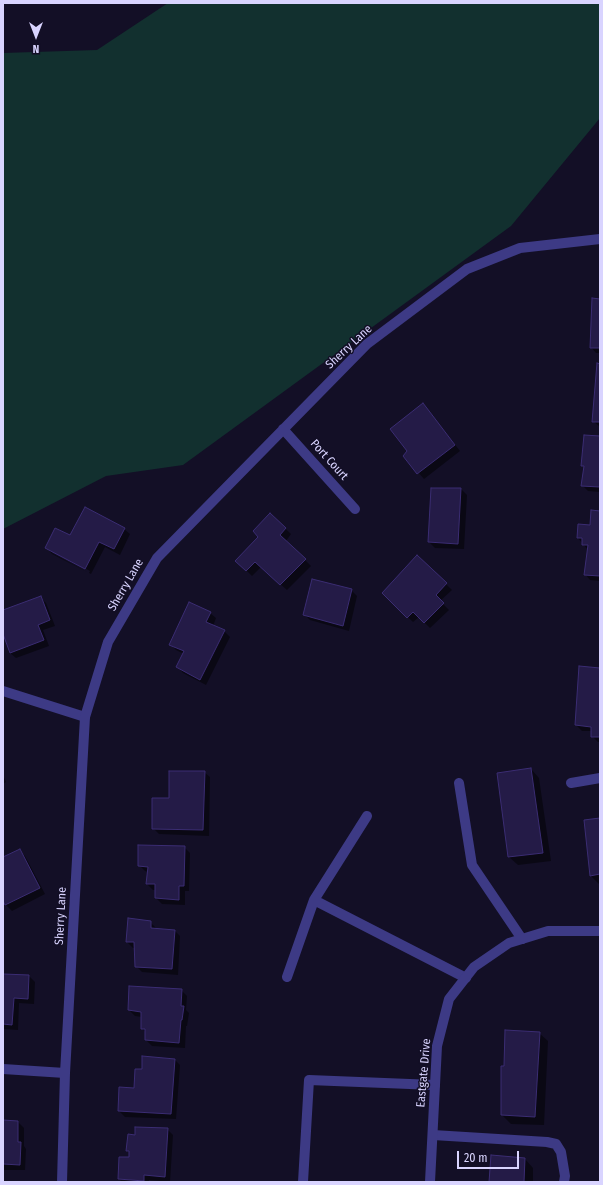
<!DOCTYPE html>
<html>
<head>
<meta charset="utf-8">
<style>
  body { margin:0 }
  #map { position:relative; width:603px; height:1185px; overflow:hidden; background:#130f26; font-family:"Fira Sans Condensed",sans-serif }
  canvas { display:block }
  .frame { position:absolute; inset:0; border:4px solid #d9d4ff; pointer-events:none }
  .north { position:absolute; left:16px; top:16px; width:40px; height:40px; -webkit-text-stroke:3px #130f26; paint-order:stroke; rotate:180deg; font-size:11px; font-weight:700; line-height:16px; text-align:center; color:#d9d4ff }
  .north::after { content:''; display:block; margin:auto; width:14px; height:18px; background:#d9d4ff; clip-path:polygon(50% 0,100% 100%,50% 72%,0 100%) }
  .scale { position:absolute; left:457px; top:1151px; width:62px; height:18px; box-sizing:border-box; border:2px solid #d9d4ff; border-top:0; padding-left:5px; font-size:12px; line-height:14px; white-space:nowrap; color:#d9d4ff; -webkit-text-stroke:3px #130f26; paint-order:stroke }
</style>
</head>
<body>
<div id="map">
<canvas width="603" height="1185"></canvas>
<div class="frame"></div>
<div class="north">N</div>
<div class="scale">20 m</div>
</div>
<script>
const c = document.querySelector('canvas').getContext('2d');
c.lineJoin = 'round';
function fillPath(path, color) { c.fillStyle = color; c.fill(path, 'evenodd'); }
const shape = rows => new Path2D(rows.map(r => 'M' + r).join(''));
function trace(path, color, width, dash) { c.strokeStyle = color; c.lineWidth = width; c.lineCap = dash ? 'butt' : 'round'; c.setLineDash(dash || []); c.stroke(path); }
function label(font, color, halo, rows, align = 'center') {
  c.font = font + ' "Fira Sans Condensed",sans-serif'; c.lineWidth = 3; c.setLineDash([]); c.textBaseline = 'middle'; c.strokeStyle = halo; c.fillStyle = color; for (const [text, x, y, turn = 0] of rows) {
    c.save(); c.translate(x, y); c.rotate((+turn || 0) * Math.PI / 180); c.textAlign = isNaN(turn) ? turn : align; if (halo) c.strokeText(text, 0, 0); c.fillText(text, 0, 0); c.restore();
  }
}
fillPath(shape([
  [168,3,600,3,600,118,511,226,183,465,106,476,3,529,3,53,97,50]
]), '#12302f');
fillPath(shape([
  [600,300,600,353,596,353,591,347],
  [600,365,600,427,593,421],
  [428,410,460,451,424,479,404,456,408,451],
  [600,437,600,492,588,491,582,485,584,468,582,465],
  [461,489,467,495,464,549,435,548,429,542],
  [600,512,600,581,590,580,585,574,588,550,578,538,590,526],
  [270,514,291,534,286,541,311,566,287,590,261,567,252,576,242,566],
  [124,529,130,534,120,555,105,547,91,574,52,554,47,548,70,536],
  [52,550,90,571,89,573,52,553],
  [417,556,452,590,440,601,449,610,430,628,419,617,413,622,383,593],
  [351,590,357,596,349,631,310,620,304,614],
  [41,598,46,603,55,626,43,630,49,646,16,658,10,653,3,631,3,611],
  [210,613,216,618,213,626,224,631,230,637,206,685,183,673,178,667,184,654,176,650,170,644],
  [600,669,600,742,598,742,592,736,592,731,582,731,576,725],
  [531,769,539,778,551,861,518,865,509,857],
  [204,772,210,777,209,836,159,834,153,828,170,799],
  [3,775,6,782,3,784],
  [600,819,600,884,599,884,590,875],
  [184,847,190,853,189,891,185,891,185,905,162,904,156,898,156,890,153,890,147,884,148,872,145,871,139,865],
  [19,850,25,856,45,894,12,911,6,905,3,899,3,858],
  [150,922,156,928,156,930,175,931,180,936,178,975,142,972,136,966,135,948,133,948,127,942],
  [3,975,29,976,35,982,34,1004,19,1003,18,1030,3,1029],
  [181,990,187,996,186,1010,189,1013,187,1026,186,1026,185,1048,152,1046,146,1040,146,1033,142,1028,142,1017,135,1016,129,1010],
  [539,1033,548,1041,544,1125,511,1124,502,1115,505,1067],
  [175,1060,180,1065,176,1119,125,1117,119,1111,135,1089,143,1070],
  [3,1121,18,1122,24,1128,24,1146,26,1149,25,1170,3,1170],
  [167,1129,173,1135,170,1182,149,1180,149,1182,122,1182,119,1179,130,1158,130,1153,127,1151,136,1136],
  [525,1159,533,1168,533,1182,490,1182]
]), '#0007');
const building = shape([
  [592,298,600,299,600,348,590,348,592,298],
  [597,363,600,364,600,422,592,422,597,363],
  [423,403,455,445,417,474,403,456,407,451,390,429,423,403],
  [584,435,600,436,600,487,581,486,584,466,581,466,584,435],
  [431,488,461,488,458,544,428,542,431,488],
  [85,507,125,528,114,549,99,542,85,569,45,548,55,528,70,535,85,507],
  [591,510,600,511,600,576,584,575,588,545,582,545,582,538,577,538,578,524,590,525,591,510],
  [270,513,286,528,280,535,306,559,280,585,255,562,246,571,235,561,258,537,253,531,270,513],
  [417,555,447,583,436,595,444,603,424,623,413,612,407,618,382,593,417,555],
  [312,579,352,589,343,626,303,615,312,579],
  [41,596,50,620,38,625,44,640,10,653,3,634,3,610,41,596],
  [189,602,211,612,206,622,225,630,200,680,176,667,184,651,169,645,189,602],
  [579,666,600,668,600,737,591,737,591,727,575,725,579,666],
  [531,768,543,853,508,857,497,773,531,768],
  [169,771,205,771,203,830,152,829,152,798,169,798,169,771],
  [600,818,600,874,590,876,584,820,600,818],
  [138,845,185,846,184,886,179,886,179,900,155,898,155,884,146,884,148,867,138,866,138,845],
  [20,849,40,888,5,905,3,901,3,857,20,849],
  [128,918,151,921,151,928,175,930,172,969,135,967,134,942,126,942,128,918],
  [3,974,29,975,28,999,14,998,12,1025,3,1024,3,974],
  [129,986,182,989,181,1006,184,1006,182,1020,181,1020,179,1043,145,1040,145,1029,141,1029,141,1012,128,1010,129,986],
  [505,1030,540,1032,535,1117,501,1115,501,1066,504,1066,505,1030],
  [142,1056,175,1059,171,1114,118,1111,119,1087,134,1088,135,1069,142,1069,142,1056],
  [3,1120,18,1121,18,1142,21,1142,20,1165,3,1164,3,1120],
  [135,1127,168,1128,165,1177,144,1175,144,1181,118,1179,119,1157,129,1157,129,1151,126,1151,128,1134,135,1135,135,1127],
  [491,1155,525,1158,524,1182,489,1182,491,1155]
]);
fillPath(building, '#241b47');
trace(building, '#3b2d73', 1);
trace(shape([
  [3,691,85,717],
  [459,783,472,865,522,939],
  [571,783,600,778],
  [314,900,367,816],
  [287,977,314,900,466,978],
  [433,1135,547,1142,556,1144,561,1152,565,1176,564,1182],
  [303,1182,309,1080,435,1085]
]), '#3d3a85', 10);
trace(shape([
  [283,429,355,509],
  [3,1069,65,1073],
  [62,1182,65,1073,85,717,108,642,157,558,367,344,467,269,520,248,600,239],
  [430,1182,437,1046,449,999,474,967,509,943,548,931,600,931]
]), '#3d3a85', 10);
label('12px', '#d9d4ff', '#130f26', [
  ["Sherry Lane",349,347,-43],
  ["Port Court",329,460,48],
  ["Sherry Lane",126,585,-60],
  ["Sherry Lane",61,916,-87],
  ["Eastgate Drive",424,1073,-85]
]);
</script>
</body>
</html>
